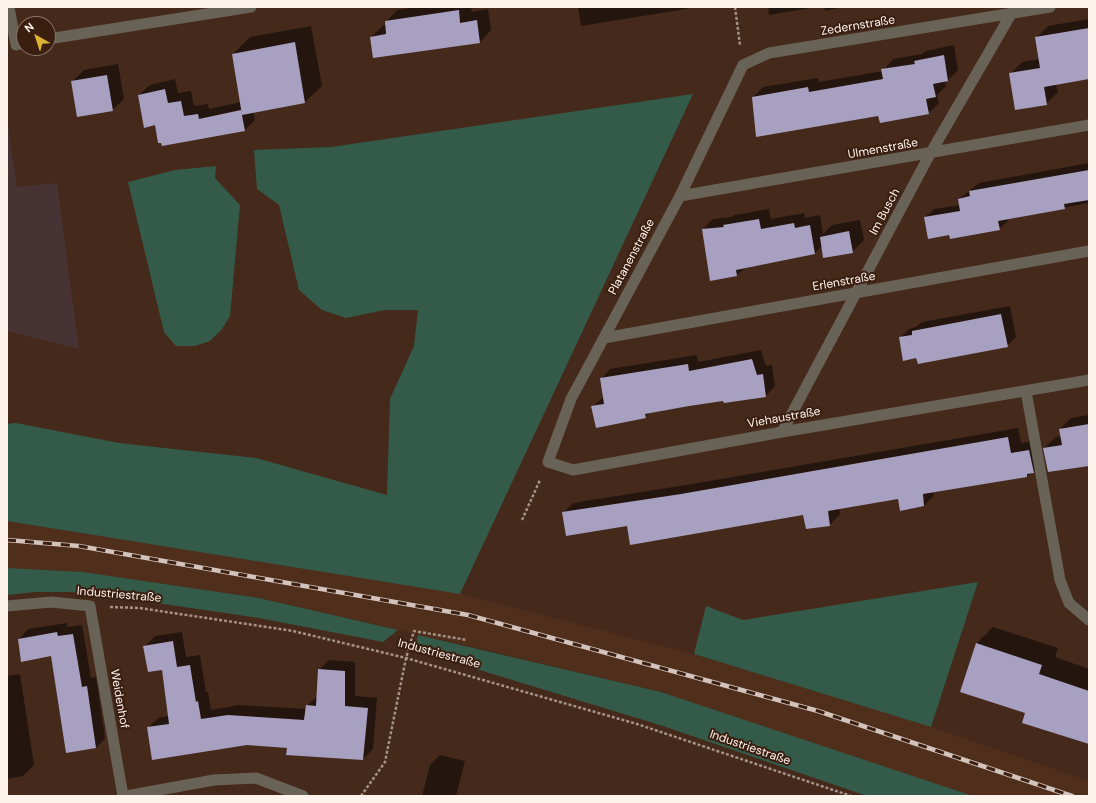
<!DOCTYPE html>
<html>
<head>
<meta charset="utf-8">
<style>
  body { margin:0 }
  #map { position:relative; width:1096px; height:803px; overflow:hidden; background:#45291b; font-family:"DM Sans",sans-serif }
  canvas { display:block }
  .frame { position:absolute; inset:0; border:8px solid #fdf2ec; pointer-events:none }
  .north { position:absolute; left:16px; top:16px; width:40px; height:40px; box-sizing:border-box; background:#3a1f11; border:1px solid #887369; border-radius:50%; rotate:321deg; font-size:11px; font-weight:700; line-height:16px; text-align:center; color:#fdf2ec }
  .north::after { content:''; display:block; margin:auto; width:14px; height:18px; background:#dbb233; clip-path:polygon(50% 0,100% 100%,50% 72%,0 100%) }
</style>
</head>
<body>
<div id="map">
<canvas width="1096" height="803"></canvas>
<div class="frame"></div>
<div class="north">N</div>
</div>
<script>
const c = document.querySelector('canvas').getContext('2d');
c.lineJoin = 'round';
function fillPath(path, color) { c.fillStyle = color; c.fill(path, 'evenodd'); }
const shape = rows => new Path2D(rows.map(r => 'M' + r).join(''));
function trace(path, color, width, dash) { c.strokeStyle = color; c.lineWidth = width; c.lineCap = dash ? 'butt' : 'round'; c.setLineDash(dash || []); c.stroke(path); }
function label(font, color, halo, rows, align = 'center') {
  c.font = font + ' "DM Sans",sans-serif'; c.lineWidth = 4; c.setLineDash([]); c.textBaseline = 'middle'; c.strokeStyle = halo; c.fillStyle = color; for (const [text, x, y, turn = 0] of rows) {
    c.save(); c.translate(x, y); c.rotate((+turn || 0) * Math.PI / 180); c.textAlign = isNaN(turn) ? turn : align; if (halo) c.strokeText(text, 0, 0); c.fillText(text, 0, 0); c.restore();
  }
}
fillPath(shape([
  [7,119,17,187,57,183,79,349,7,331]
]), '#473234');
fillPath(shape([
  [7,521,460,594,694,654,931,727,1089,781,1089,796,973,796,661,692,491,651,259,598,83,572,7,568]
]), '#502e1c');
fillPath(shape([
  [693,94,460,594,7,521,7,424,16,423,119,443,256,458,387,495,390,399,414,346,418,310,385,310,346,318,322,310,299,290,279,205,257,189,254,150,331,147],
  [216,166,215,178,240,205,230,316,222,329,210,341,195,346,176,346,164,332,128,182,175,170],
  [7,568,83,572,259,598,398,630,383,642,259,618,123,598,71,592,35,592,7,595],
  [978,582,931,727,694,654,706,606,743,620],
  [418,635,661,692,973,796,867,796,663,726,414,650]
]), '#345b49');
fillPath(shape([
  [419,7,471,7,472,12,488,9,491,30,480,42,374,57,371,37,383,26,386,25,386,22,397,10],
  [578,7,689,7,686,9,581,26],
  [768,7,816,7,769,15],
  [824,7,843,7,825,11],
  [1089,19,1089,78,1056,84,1058,92,1046,104,1010,74,1022,62,1040,59,1036,38,1048,26],
  [311,26,322,86,305,102,253,112,255,120,245,130,156,124,139,95,150,85,175,79,178,93,191,91,194,106,208,104,209,109,241,102,233,54,250,37],
  [954,45,958,70,948,80,945,81,946,86,937,95,939,103,929,113,879,115,753,97,763,87,818,78,819,82,883,71,893,59,922,54,926,51],
  [118,64,124,99,112,110,72,82,84,70],
  [1089,163,1089,203,1008,218,1008,221,999,229,950,234,925,217,934,209,960,205,959,199,979,183],
  [769,209,771,219,804,213,805,218,820,215,823,234,832,225,860,220,864,240,852,252,822,246,815,253,746,267,737,275,703,229,713,219,732,217,735,215],
  [1010,306,1016,337,1007,346,917,357,900,338,909,329,916,327,922,322],
  [761,350,766,366,772,365,775,386,766,396,724,400,650,412,645,417,592,407,604,397,601,379,610,369,697,355,698,362],
  [1089,415,1089,464,1044,448,1056,437,1062,436,1060,429,1071,418],
  [1018,428,1021,443,1039,440,1043,462,1033,473,1027,476,933,492,934,495,924,506,899,498,839,508,840,514,830,525,806,528,804,514,628,525,563,513,573,503,692,484],
  [67,623,67,627,82,625,91,678,96,677,105,738,96,748,52,655,19,639,28,629],
  [993,627,1058,648,1055,657,1089,669,1089,741,1026,712,976,644],
  [182,632,186,657,200,655,206,692,208,692,211,710,239,705,306,709,307,706,317,696,319,670,329,660,355,662,355,696,377,698,373,749,363,759,148,728,158,718,169,716,162,669,145,646,155,636],
  [20,674,34,765,23,776,7,779,7,676],
  [440,755,465,761,456,796,422,796,430,765]
]), '#0007');
fillPath(shape([
  [459,10,460,23,477,20,480,43,373,58,370,37,386,34,385,21],
  [1089,28,1089,79,1044,87,1047,105,1015,110,1009,73,1040,68,1035,37],
  [295,42,305,103,242,115,232,54],
  [944,55,948,81,933,84,936,97,926,99,929,114,880,123,878,116,756,137,752,97,808,87,809,92,883,79,881,69,915,64,914,61],
  [107,75,113,111,77,117,71,81],
  [165,89,168,103,181,101,184,116,198,114,199,119,241,110,245,131,162,146,161,143,158,143,155,125,144,128,138,95],
  [1089,170,1089,200,1064,204,1065,209,998,221,1000,230,950,239,949,235,928,239,924,217,960,211,958,199,970,196,969,191],
  [759,219,761,229,794,223,795,228,810,225,815,254,736,270,737,276,710,281,702,229,724,227,723,225],
  [849,231,853,253,823,258,820,237],
  [1001,314,1008,347,918,364,916,358,903,361,899,337,912,335,912,331],
  [752,359,757,375,763,374,766,397,724,403,723,401,689,406,645,414,646,418,596,428,591,406,604,404,600,378,688,364,689,371],
  [1089,424,1089,466,1048,472,1043,448,1062,445,1059,429],
  [1008,437,1011,453,1029,450,1034,473,1027,474,1027,477,923,494,924,506,900,511,898,499,828,511,830,526,806,529,803,515,630,545,627,526,566,536,562,512,681,494],
  [57,632,58,636,73,634,82,687,87,686,96,748,66,753,51,656,21,662,18,639],
  [173,641,177,667,190,665,196,702,198,701,201,719,228,715,304,720,306,705,316,706,318,669,345,671,345,706,368,708,363,760,286,755,287,748,247,745,152,760,147,727,169,724,162,670,148,672,143,646],
  [976,643,1042,665,1039,674,1089,691,1089,744,1022,723,1025,713,960,692]
]), '#a7a0c1');
trace(shape([
  [735,7,740,45],
  [522,520,540,480],
  [110,607,140,608,293,631,406,658,637,724,851,796],
  [361,796,385,762,406,658,414,631,467,640]
]), '#a49187', 2.5, [3, 2]);
trace(shape([
  [9,7,16,45,24,43],
  [1050,7,769,53,743,65,680,196,571,399,548,462,573,470,782,432,1089,380],
  [48,39,251,7],
  [680,196,1089,125],
  [604,338,1089,251],
  [1026,391,1060,580,1069,603,1089,620],
  [782,432,930,154,1014,9],
  [7,606,51,602,90,606,123,796],
  [126,796,214,780,256,778,303,796]
]), '#686356', 11);
const rail = shape([
  [7,540,79,546,468,615,818,711,1072,796]
]);
trace(rail, '#d2c3bc', 4.5);
trace(rail, '#3a1f11', 3, [9]);
label('12px', '#fdf2ec', '#3a1f11', [
  ["Zedernstraße",858,26,-9],
  ["Ulmenstraße",883,149,-10],
  ["Im Busch",885,212,-62],
  ["Platanenstraße",632,257,-62],
  ["Erlenstraße",844,282,-10],
  ["Viehaustraße",784,418,-10],
  ["Industriestraße",119,595,5],
  ["Industriestraße",439,654,15],
  ["Weidenhof",119,699,80],
  ["Industriestraße",750,748,19]
]);
</script>
</body>
</html>
